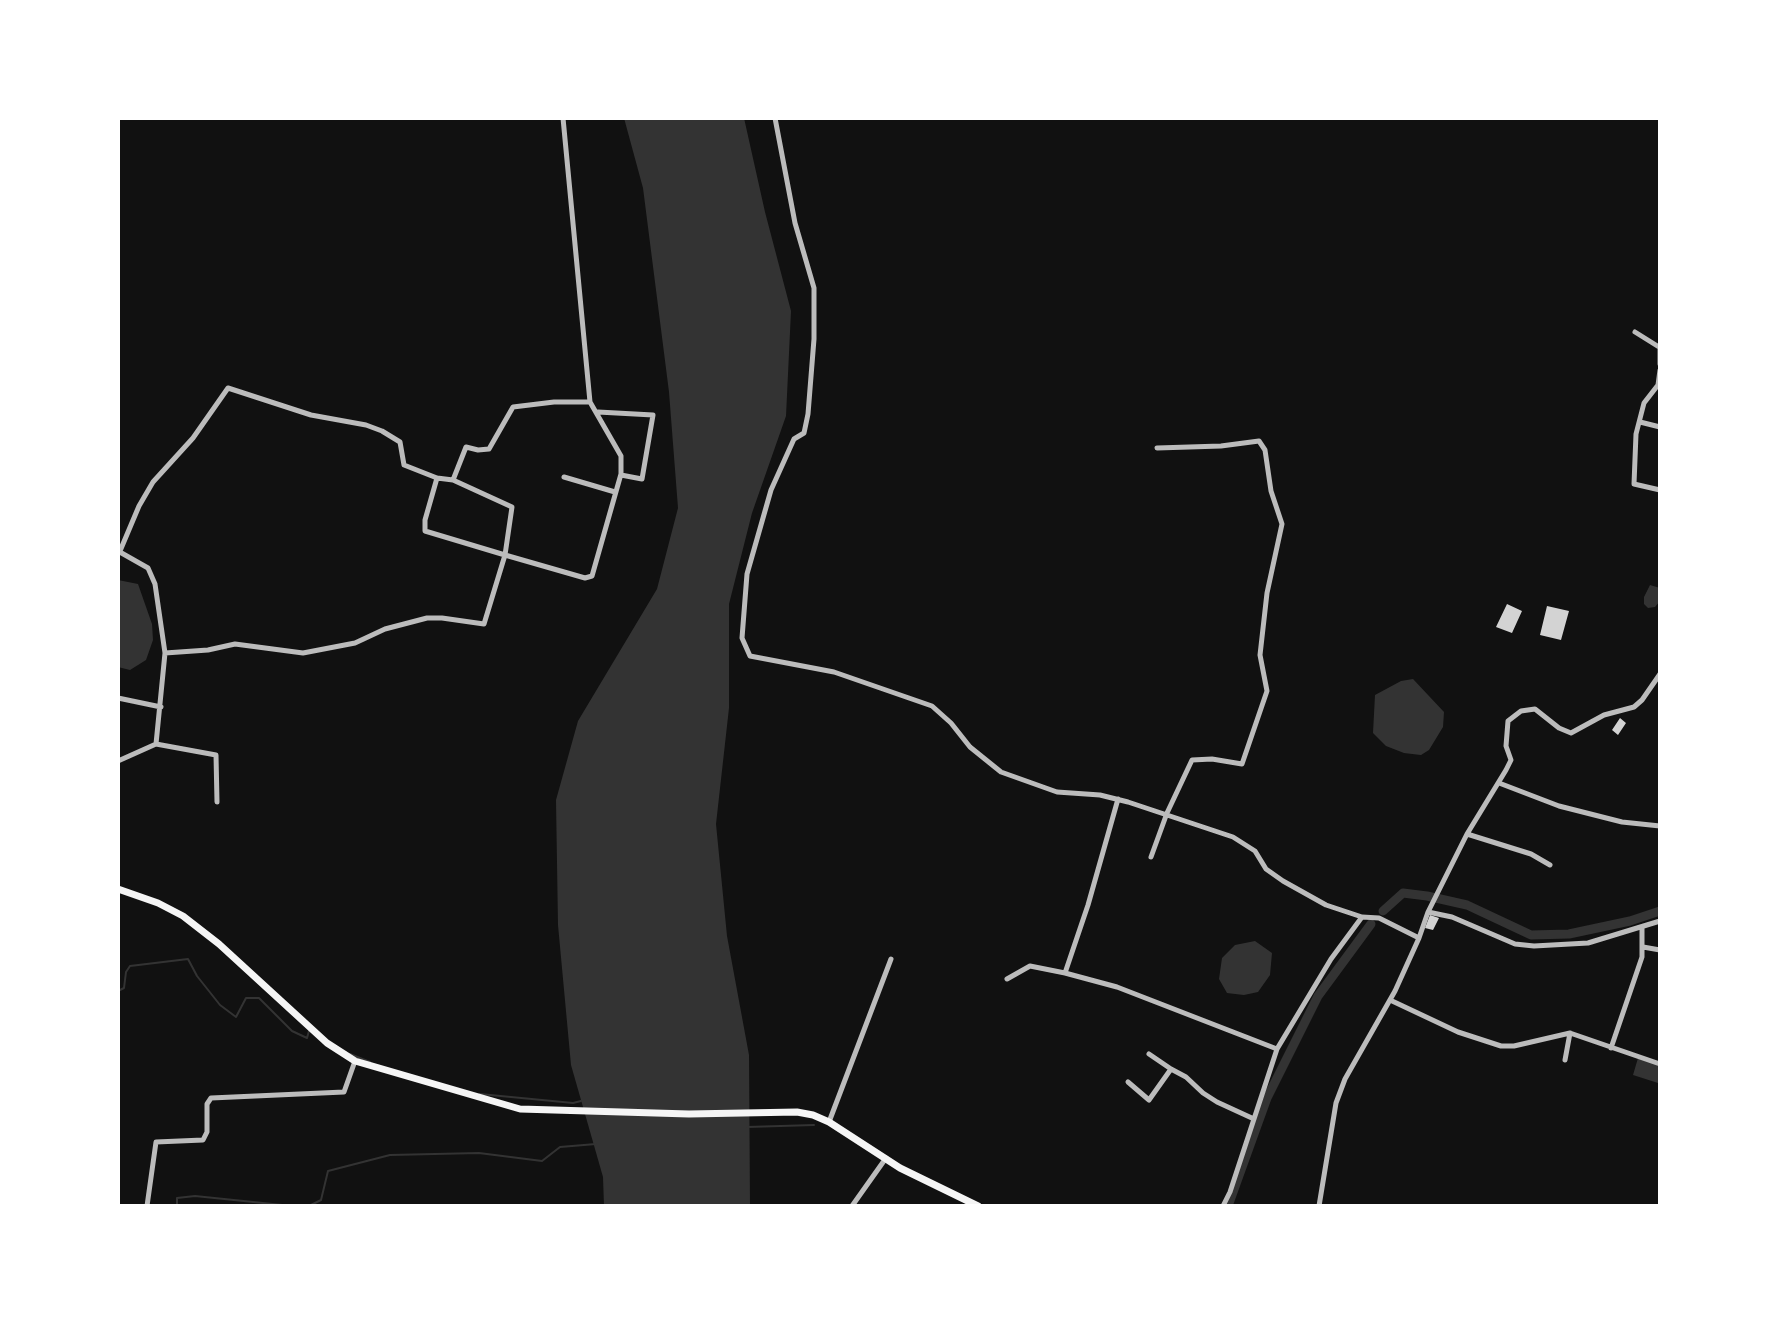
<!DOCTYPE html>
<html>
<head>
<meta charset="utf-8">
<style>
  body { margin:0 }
  #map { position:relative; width:1778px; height:1324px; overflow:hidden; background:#111; font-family:"Open Sans",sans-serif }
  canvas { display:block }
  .frame { position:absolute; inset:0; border:120px solid #fff; pointer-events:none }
</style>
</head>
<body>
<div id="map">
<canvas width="1778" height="1324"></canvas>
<div class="frame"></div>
</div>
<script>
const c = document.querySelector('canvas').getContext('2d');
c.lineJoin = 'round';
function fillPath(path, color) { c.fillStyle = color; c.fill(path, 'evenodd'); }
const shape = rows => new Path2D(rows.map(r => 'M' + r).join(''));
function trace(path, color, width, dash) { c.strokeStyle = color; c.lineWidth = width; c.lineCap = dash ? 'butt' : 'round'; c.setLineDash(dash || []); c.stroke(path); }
fillPath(shape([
  [624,118,744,118,765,212,791,311,786,416,752,513,729,604,729,708,716,824,727,936,749,1055,750,1206,604,1206,603,1177,571,1065,558,925,556,800,578,721,657,589,678,508,669,392,643,188],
  [118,580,138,584,152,624,153,640,146,660,130,670,118,667],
  [1650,585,1660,588,1660,601,1655,607,1648,608,1644,604,1644,597],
  [1413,679,1444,712,1443,727,1429,750,1421,755,1404,753,1386,746,1373,733,1375,695,1401,681],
  [1255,941,1272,953,1270,975,1258,992,1244,995,1227,993,1219,979,1222,958,1235,945],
  [1638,1058,1660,1065,1658,1083,1633,1075]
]), '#333');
trace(shape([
  [118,991,124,988,126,972,130,966,188,959,197,976,220,1005,236,1017,246,998,259,998,292,1031,307,1038,309,1031],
  [350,1054,370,1062],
  [480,1094,573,1103,581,1101],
  [747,1127,814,1125],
  [177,1206,177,1198,195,1196,292,1206],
  [309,1206,321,1200,328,1171,390,1155,479,1153,542,1161,560,1147,596,1144]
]), '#333', 2);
trace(shape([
  [1383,911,1403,893,1427,896,1467,905,1531,935,1569,934,1630,921,1660,911],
  [1228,1206,1267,1098,1318,996,1371,924]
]), '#333', 9);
fillPath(shape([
  [1507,604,1522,611,1512,633,1496,627],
  [1547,606,1569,611,1561,640,1540,635],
  [1620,718,1626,723,1618,735,1612,730],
  [1430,915,1439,918,1433,930,1425,928]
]), '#d3d3d3');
trace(shape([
  [775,118,795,223,814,288,814,339,808,414,804,433,794,439,771,490,747,574,742,638,750,656,834,672,932,706,951,723,970,747,1001,772,1057,792,1100,795,1128,802,1233,837,1255,851,1266,869,1283,881,1326,905,1362,917,1331,959,1277,1049,1230,1192,1223,1206],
  [1635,332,1659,347],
  [1660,346,1660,364],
  [1660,370,1658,385,1644,403,1636,434,1634,484,1660,490],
  [598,412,653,415,642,479,621,475],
  [1640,422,1660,427],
  [564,477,615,492],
  [437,478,425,520,425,531,505,555,512,507,453,480],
  [120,551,139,506,153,482,193,438,228,388,311,415,366,425,382,431,400,442,404,465,437,478,453,480,466,447,478,450,489,449,513,407,554,402,590,402],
  [165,653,208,650,235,644,303,653,355,643,385,629,427,618,442,618,484,624,505,555,585,578,592,576,621,474,621,456,590,402,563,118],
  [118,698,161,707],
  [156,744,216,755,217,802],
  [118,761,156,744,165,653,155,584,148,568,118,551],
  [1499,783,1559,806,1622,822,1660,826],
  [1467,834,1531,854,1550,865],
  [1151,857,1167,813,1192,760,1212,759,1242,764,1267,691,1260,655,1267,593,1282,524,1271,491,1265,450,1259,441,1221,446,1157,448],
  [1428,912,1452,917,1515,944,1534,946,1588,943,1660,921],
  [1362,917,1379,918,1419,938],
  [1643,947,1660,950],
  [1065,973,1117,987,1277,1049],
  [1007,979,1030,966,1065,973,1088,905,1118,799],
  [1390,1000,1458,1032,1501,1046,1514,1046,1570,1033,1660,1064],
  [1611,1048,1642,957,1642,928],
  [1149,1054,1171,1069],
  [1565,1060,1570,1033],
  [1128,1082,1149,1100,1171,1069,1186,1077,1203,1093,1217,1102,1254,1119],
  [829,1122,891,959],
  [147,1206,156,1142,203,1140,207,1132,207,1104,211,1098,344,1092,355,1061],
  [852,1206,886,1158],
  [1319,1206,1336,1103,1345,1079,1395,991,1419,938,1428,912,1467,834,1506,770,1511,760,1506,746,1508,721,1521,711,1535,709,1559,728,1571,733,1604,715,1634,707,1642,700,1660,674]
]), '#bcbcbc', 5);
trace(shape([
  [118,889,158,903,183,916,219,944,327,1043,355,1061,520,1109,689,1114,797,1112,813,1115,829,1122,900,1168,978,1206]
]), '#f5f5f5', 7);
</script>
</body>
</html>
